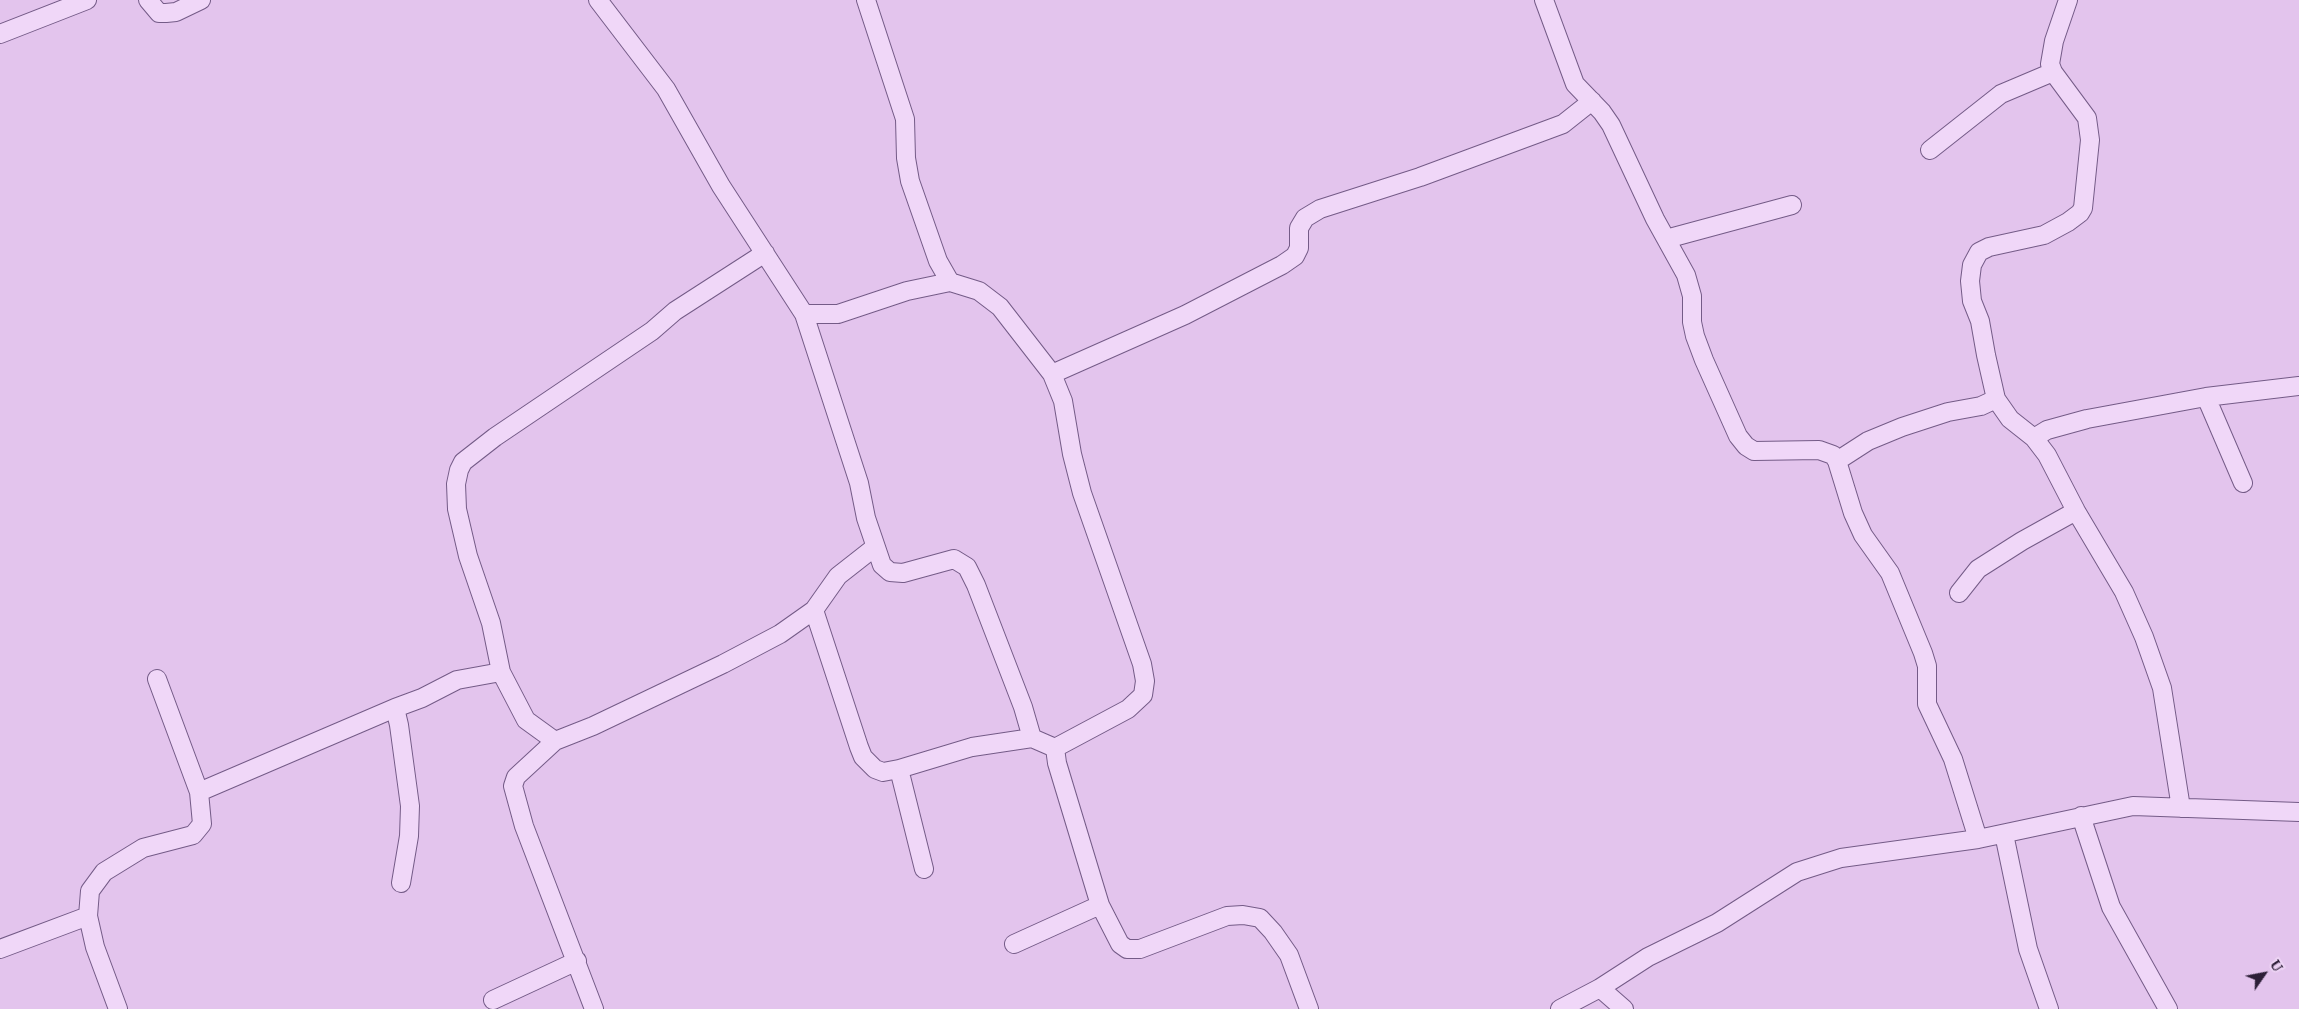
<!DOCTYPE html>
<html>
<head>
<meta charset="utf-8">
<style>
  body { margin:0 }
  #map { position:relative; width:2299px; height:1009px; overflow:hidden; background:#e3c4ed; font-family:"IBM Plex Serif",serif }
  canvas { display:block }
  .north { position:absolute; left:2239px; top:949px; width:50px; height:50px; -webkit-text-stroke:4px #ecd3f4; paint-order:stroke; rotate:57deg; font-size:14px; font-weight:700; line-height:20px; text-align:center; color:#2c1e37 }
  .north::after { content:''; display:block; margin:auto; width:18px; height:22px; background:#2c1e37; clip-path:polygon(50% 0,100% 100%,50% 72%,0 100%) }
</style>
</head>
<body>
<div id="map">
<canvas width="2299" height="1009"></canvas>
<div class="north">U</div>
</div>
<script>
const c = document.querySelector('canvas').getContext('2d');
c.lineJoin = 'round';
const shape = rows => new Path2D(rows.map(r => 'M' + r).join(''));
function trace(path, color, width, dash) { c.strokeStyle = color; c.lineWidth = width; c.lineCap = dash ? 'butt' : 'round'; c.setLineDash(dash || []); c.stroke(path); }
const minor = shape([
  [148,0,159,13,166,13,176,12,201,0],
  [598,0,666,89,721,186,804,314,859,483,866,518,882,565,890,572,903,573,954,559,967,567,976,585,1023,707,1032,738,1055,748],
  [866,0,905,119,906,158,910,181,938,261,950,282],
  [1544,0,1575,84,1602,112,1611,125,1655,219,1686,275,1692,296,1692,322,1695,336,1704,360,1738,436,1746,446,1754,451,1819,450,1833,455,1837,461,1853,513,1863,535,1890,573,1923,653,1927,666,1927,704,1953,759,1978,839],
  [2068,0,2054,41,2050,64,2053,72,2087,118,2090,140,2083,208,2080,213,2068,222,2044,235,1989,247,1979,252,1972,265,1970,281,1972,301,1980,321,1986,355,1996,399,2010,419,2034,438,2047,455,2076,511,2124,592,2144,637,2162,688,2181,808],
  [0,34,87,0],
  [1930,150,2001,94,2053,72],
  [1666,239,1792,205],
  [804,314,838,314,907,291,950,282,979,291,1000,307,1052,374,1063,401,1072,454,1082,493,1142,664,1145,681,1143,695,1128,709,1055,748],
  [1052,374,1185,315,1282,265,1295,256,1299,248,1299,228,1305,218,1320,209,1420,177,1563,124,1592,101],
  [2206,397,2243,483],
  [2034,438,2047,430,2087,419,2206,397,2299,386],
  [1837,461,1868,441,1902,427,1948,412,1981,406,1996,399],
  [1959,593,1978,569,2022,541,2076,511],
  [814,610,859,747,863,757,875,769,883,772,899,769,972,747,1032,738],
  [555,741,593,726,723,664,780,634,814,610,838,576,875,547],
  [1055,748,1057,763,1100,905,1120,944,1127,949,1140,949,1227,916,1243,915,1260,918,1273,932,1289,955,1309,1009],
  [899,769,924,869],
  [199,792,395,708],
  [2081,816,2111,907,2168,1009],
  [2004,834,2028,949,2049,1009],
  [401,883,409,836,410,806,399,725,395,708,422,698,457,680,501,672],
  [1014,944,1100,905],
  [0,949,88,916],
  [1600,988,1648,957,1717,923,1797,872,1841,858,1978,839,2133,806,2299,812],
  [493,1000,577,961],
  [118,1009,95,947,88,916,90,891,104,872,143,848,193,835,202,824,199,792,157,679],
  [594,1009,524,826,513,786,516,777,555,741,526,720,501,672,491,623,468,556,457,509,456,484,459,470,463,462,495,437,652,331,675,311,765,253],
  [1560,1009,1600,988,1624,1009]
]);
trace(minor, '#745b87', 20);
trace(minor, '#f0d7f8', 18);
</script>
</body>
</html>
